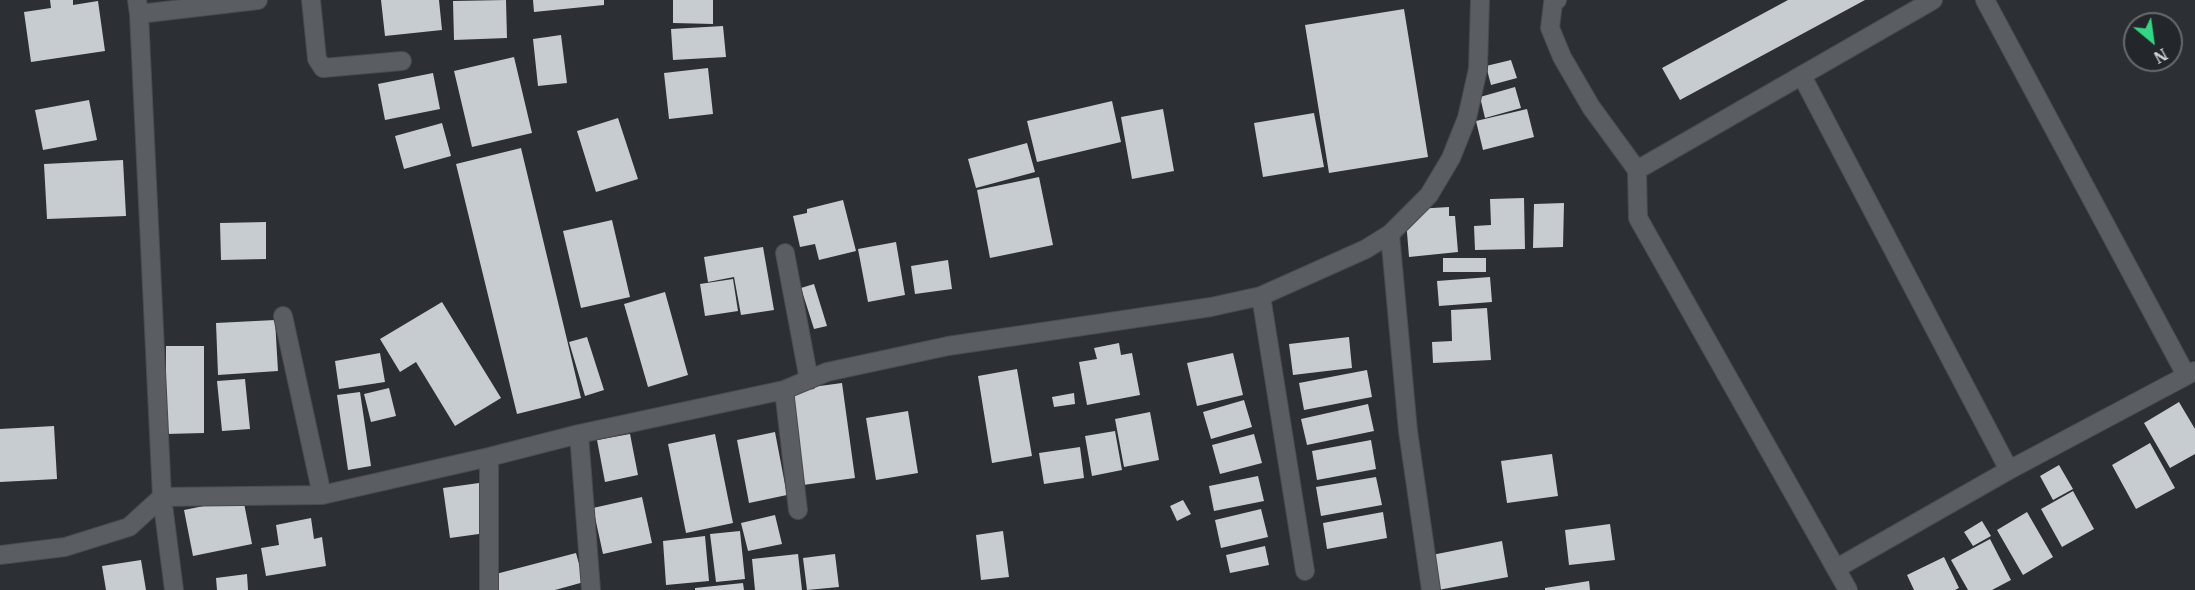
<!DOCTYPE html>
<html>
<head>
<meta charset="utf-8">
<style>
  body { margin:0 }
  #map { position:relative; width:2195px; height:590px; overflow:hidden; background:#2c2f34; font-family:"IBM Plex Serif",serif }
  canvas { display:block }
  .north { position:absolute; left:2123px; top:12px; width:60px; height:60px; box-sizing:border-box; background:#23262a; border:2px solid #686b6e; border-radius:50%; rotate:151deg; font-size:16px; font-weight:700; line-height:24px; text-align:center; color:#d0d2d5 }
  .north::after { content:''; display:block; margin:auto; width:21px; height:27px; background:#30d883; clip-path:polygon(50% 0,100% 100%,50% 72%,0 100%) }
</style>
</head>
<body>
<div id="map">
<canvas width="2195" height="590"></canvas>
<div class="north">N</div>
</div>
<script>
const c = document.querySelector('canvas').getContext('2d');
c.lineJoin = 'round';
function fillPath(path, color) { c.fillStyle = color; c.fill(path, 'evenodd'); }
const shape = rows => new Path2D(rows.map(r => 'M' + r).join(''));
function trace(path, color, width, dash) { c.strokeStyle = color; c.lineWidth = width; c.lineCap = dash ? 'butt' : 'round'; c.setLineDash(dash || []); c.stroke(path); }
fillPath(shape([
  [50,0,73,0,73,5,98,1,105,51,31,62,24,12,51,8],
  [381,0,439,0,442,30,385,36],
  [506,0,507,38,454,40,453,1],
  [533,0,604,0,604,5,534,12],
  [673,0,713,0,713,24,673,23],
  [1788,0,1865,0,1680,100,1662,68],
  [1404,9,1428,157,1329,173,1305,25],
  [723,26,726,57,673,60,671,29],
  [561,35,567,83,538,86,533,39],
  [514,57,532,133,472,147,454,71],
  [1511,60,1517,78,1491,85,1486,66],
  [708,68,713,114,669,119,664,73],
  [433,73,440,109,385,120,378,84],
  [1515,87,1521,108,1485,118,1480,97],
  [89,100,97,140,43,150,35,110],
  [1112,101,1121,142,1037,162,1027,121],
  [1163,109,1174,171,1132,179,1121,117],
  [1527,109,1534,137,1483,150,1476,121],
  [1314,113,1324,167,1263,177,1254,123],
  [618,118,638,179,596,192,577,131],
  [442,123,451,156,404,169,395,136],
  [1027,143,1035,172,976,188,968,159],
  [521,148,581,398,517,414,456,164],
  [123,160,126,216,47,219,44,164],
  [1039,177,1053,245,990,258,977,190],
  [1524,198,1525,249,1475,250,1474,226,1491,225,1490,199],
  [843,200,856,251,819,260,815,244,800,247,793,216,807,213,807,209],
  [1564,203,1563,247,1533,248,1534,204],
  [1449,207,1449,216,1455,216,1458,252,1409,257,1406,220,1416,209],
  [612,220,630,297,581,308,563,231],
  [266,222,266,259,221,260,220,223],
  [896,242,905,295,868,302,858,249],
  [763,247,774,310,741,315,734,277,708,282,704,257],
  [1443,258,1486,258,1486,272,1443,272],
  [948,260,952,289,915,294,911,266],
  [1490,277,1492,302,1439,306,1437,281],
  [733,279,738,311,705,316,700,284],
  [814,284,827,326,814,329,801,288],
  [665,292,688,375,648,387,624,304],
  [442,302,501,398,455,426,416,362,400,372,380,339],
  [1487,308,1491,360,1433,363,1432,342,1452,341,1451,310],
  [275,320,278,371,218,375,216,323],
  [587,337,604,390,585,396,569,342],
  [1349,337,1352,368,1293,375,1289,344],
  [1119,343,1121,355,1132,353,1140,395,1087,405,1079,362,1097,359,1094,348],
  [166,346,204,346,204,433,166,434],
  [380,353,385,382,339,389,335,361],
  [1233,353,1243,395,1197,406,1187,363],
  [1017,369,1032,456,992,463,978,376],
  [1367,370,1372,397,1304,410,1299,383],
  [245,379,250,429,222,431,217,381],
  [842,383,855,478,803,485,790,390],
  [389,388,396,416,371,422,364,394],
  [360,392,371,466,348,470,337,395],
  [1074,393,1075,404,1054,407,1052,397],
  [1244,400,1252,427,1211,439,1203,412],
  [2179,402,2195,429,2195,454,2170,468,2144,423],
  [1368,404,1374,431,1307,445,1301,419],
  [908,411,918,473,876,480,866,418],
  [1150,412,1159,460,1124,467,1115,419],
  [54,426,57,479,0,482,0,429],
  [1115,431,1122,470,1092,476,1085,436],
  [775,432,787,495,749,503,737,440],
  [630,434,638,475,605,482,597,440],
  [715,434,733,523,686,533,668,444],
  [1254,434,1262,463,1220,474,1212,445],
  [1371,440,1376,469,1317,480,1312,451],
  [2150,443,2175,488,2136,509,2112,465],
  [1080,447,1084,478,1044,484,1039,453],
  [1552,454,1558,496,1507,503,1501,461],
  [2059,465,2073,489,2053,500,2040,476],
  [1258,476,1264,501,1214,511,1209,486],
  [1376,477,1382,505,1321,516,1316,487],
  [479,483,486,533,450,538,443,488],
  [2073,491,2094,529,2062,547,2041,509],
  [642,497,652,543,603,554,593,508],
  [243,498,252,544,193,556,184,510],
  [1183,500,1191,514,1177,521,1170,506],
  [1261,509,1268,537,1221,548,1215,520],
  [1383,512,1387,538,1327,549,1323,523],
  [2027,512,2053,557,2023,575,1997,530],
  [775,515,782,544,748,551,741,523],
  [311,518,314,539,322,537,326,566,266,576,261,548,279,545,276,525],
  [1982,521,1991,536,1973,546,1964,532],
  [1610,524,1615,560,1569,565,1565,530],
  [740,531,745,579,716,582,710,534],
  [1003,531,1009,577,981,580,976,535],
  [705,536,709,581,666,585,663,541],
  [1990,539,2011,580,1992,590,1968,590,1951,560],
  [1502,541,1508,577,1438,590,1432,555],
  [1265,546,1269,565,1230,573,1226,555],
  [576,553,584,582,555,590,496,590,492,575],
  [798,554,802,590,755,590,752,559],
  [835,554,839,587,807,590,803,558],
  [1944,557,1959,588,1955,590,1914,590,1907,575],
  [141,560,146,590,106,590,102,566],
  [247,574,248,590,217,590,216,578],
  [1589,581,1590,590,1545,590,1545,588],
  [743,583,744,590,695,590,695,588]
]), '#c6ccd0');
const street = shape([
  [137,0,139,14,162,497,174,590],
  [311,0,317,59,323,68,402,61],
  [1557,0,1553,3,1550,28,1562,57,1591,107,1637,170],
  [1985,0,2186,375],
  [139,14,258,0],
  [1802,76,2009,470],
  [1390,234,1408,431,1431,590],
  [785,253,809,380],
  [1261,296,1305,571],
  [283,316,322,495],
  [784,390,798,510],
  [579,434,591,590],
  [0,555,65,547,129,527,162,497,322,495,489,457,579,434,784,390,827,372,948,346,1211,307,1261,296,1366,249,1390,234,1429,195,1451,158,1467,118,1478,69,1480,0],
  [1837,568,2009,470,2195,371],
  [489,590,489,457],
  [1848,590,1638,218,1637,170,1933,0]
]);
trace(street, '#494b4f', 20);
trace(street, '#5a5d62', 18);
</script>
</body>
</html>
